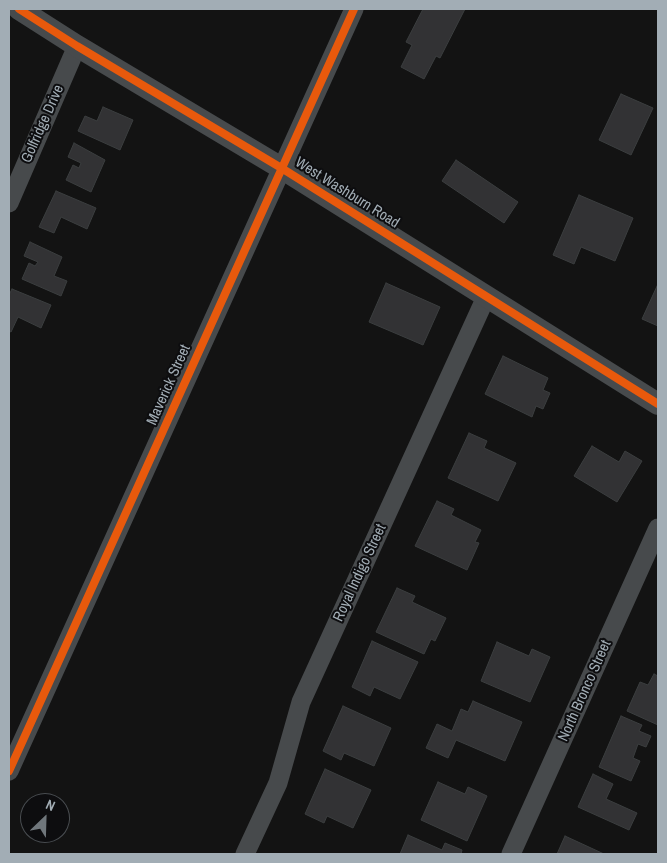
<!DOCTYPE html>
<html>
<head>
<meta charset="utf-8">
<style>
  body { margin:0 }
  #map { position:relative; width:667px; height:863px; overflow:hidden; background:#131313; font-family:"Archivo Narrow",sans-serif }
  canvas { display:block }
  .frame { position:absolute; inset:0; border:10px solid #a2adb5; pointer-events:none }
  .north { position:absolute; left:20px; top:793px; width:50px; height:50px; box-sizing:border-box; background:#0d0d0f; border:1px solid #494d51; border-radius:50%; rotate:24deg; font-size:14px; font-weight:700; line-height:20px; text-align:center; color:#a2adb5 }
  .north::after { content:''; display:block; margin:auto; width:18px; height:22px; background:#70777c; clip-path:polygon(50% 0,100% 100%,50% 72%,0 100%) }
</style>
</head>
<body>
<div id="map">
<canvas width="667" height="863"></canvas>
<div class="frame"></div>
<div class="north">N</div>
</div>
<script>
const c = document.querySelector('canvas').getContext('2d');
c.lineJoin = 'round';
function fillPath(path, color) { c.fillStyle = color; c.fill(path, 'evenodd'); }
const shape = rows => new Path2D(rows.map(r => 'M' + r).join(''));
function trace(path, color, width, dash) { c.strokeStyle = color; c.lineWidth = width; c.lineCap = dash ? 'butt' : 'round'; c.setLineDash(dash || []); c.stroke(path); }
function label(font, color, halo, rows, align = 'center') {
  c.font = font + ' "Archivo Narrow",sans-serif'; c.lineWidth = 4; c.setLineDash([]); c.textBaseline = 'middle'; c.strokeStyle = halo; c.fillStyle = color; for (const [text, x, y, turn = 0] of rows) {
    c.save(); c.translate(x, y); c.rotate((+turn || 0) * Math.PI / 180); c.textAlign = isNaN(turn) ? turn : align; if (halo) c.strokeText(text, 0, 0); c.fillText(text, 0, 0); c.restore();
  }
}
const building = shape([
  [423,9,465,9,440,58,436,56,424,79,401,67,412,45,406,42,423,9],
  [621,94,653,108,631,155,599,140,621,94],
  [103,107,133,120,120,150,78,131,85,116,97,121,103,107],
  [74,143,105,160,91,192,66,180,73,165,79,168,81,163,68,157,74,143],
  [456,160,518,202,504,223,442,181,456,160],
  [56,191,96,208,87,229,61,217,54,233,39,227,56,191],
  [579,195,633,218,615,261,581,247,574,264,553,255,579,195],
  [30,242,62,257,54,276,67,281,61,296,22,279,29,263,35,266,38,262,24,256,30,242],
  [386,283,440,307,423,345,369,322,386,283],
  [658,284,658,326,642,319,658,284],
  [12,289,51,305,41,328,18,317,11,332,9,331,9,295,12,289],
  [503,356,548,378,543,390,550,393,543,409,536,406,532,417,485,394,503,356],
  [469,433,487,441,484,448,516,463,498,501,448,478,469,433],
  [592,446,619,462,625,451,642,461,617,502,574,476,592,446],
  [437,501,454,509,451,515,481,530,475,542,479,543,467,570,415,546,437,501],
  [397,588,415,596,412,602,446,618,435,641,431,639,424,654,376,632,397,588],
  [372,641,418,662,400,699,374,687,370,696,352,687,372,641],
  [497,642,529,656,532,649,550,657,530,702,481,681,497,642],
  [654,674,658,676,658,725,627,711,640,682,648,685,654,674],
  [473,701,522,722,505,761,456,740,448,758,426,748,437,724,452,731,461,709,468,712,473,701],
  [343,706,391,728,374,766,344,753,341,760,323,751,343,706],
  [621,716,642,725,639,731,651,736,646,747,638,744,633,758,640,761,631,781,599,767,621,716],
  [325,769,371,790,353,828,327,816,324,823,305,814,325,769],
  [593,774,613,784,606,799,637,813,629,830,578,807,593,774],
  [438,782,465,794,468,787,487,796,467,841,421,820,438,782],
  [408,835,442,850,445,843,462,850,461,854,400,854,408,835],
  [565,836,604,854,557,854,565,836]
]);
fillPath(building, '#323234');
trace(building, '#3b3e3f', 1);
trace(shape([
  [9,203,77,46],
  [9,771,354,9],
  [245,854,278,783,301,702,486,297],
  [511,854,658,528]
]), '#474a4c', 19);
trace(shape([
  [19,9,77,46,283,169,658,404]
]), '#474a4c', 22);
trace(shape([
  [19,9,77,46,283,169,658,404],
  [9,771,354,9]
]), '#e8590c', 8);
label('15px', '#a2adb5', '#0d0d0f', [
  ["Golfridge Drive",43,124,-66],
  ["West Washburn Road",347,193,32],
  ["Maverick Street",169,385,-66],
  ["Royal Indigo Street",360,573,-65],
  ["North Bronco Street",585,691,-66]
]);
</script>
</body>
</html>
